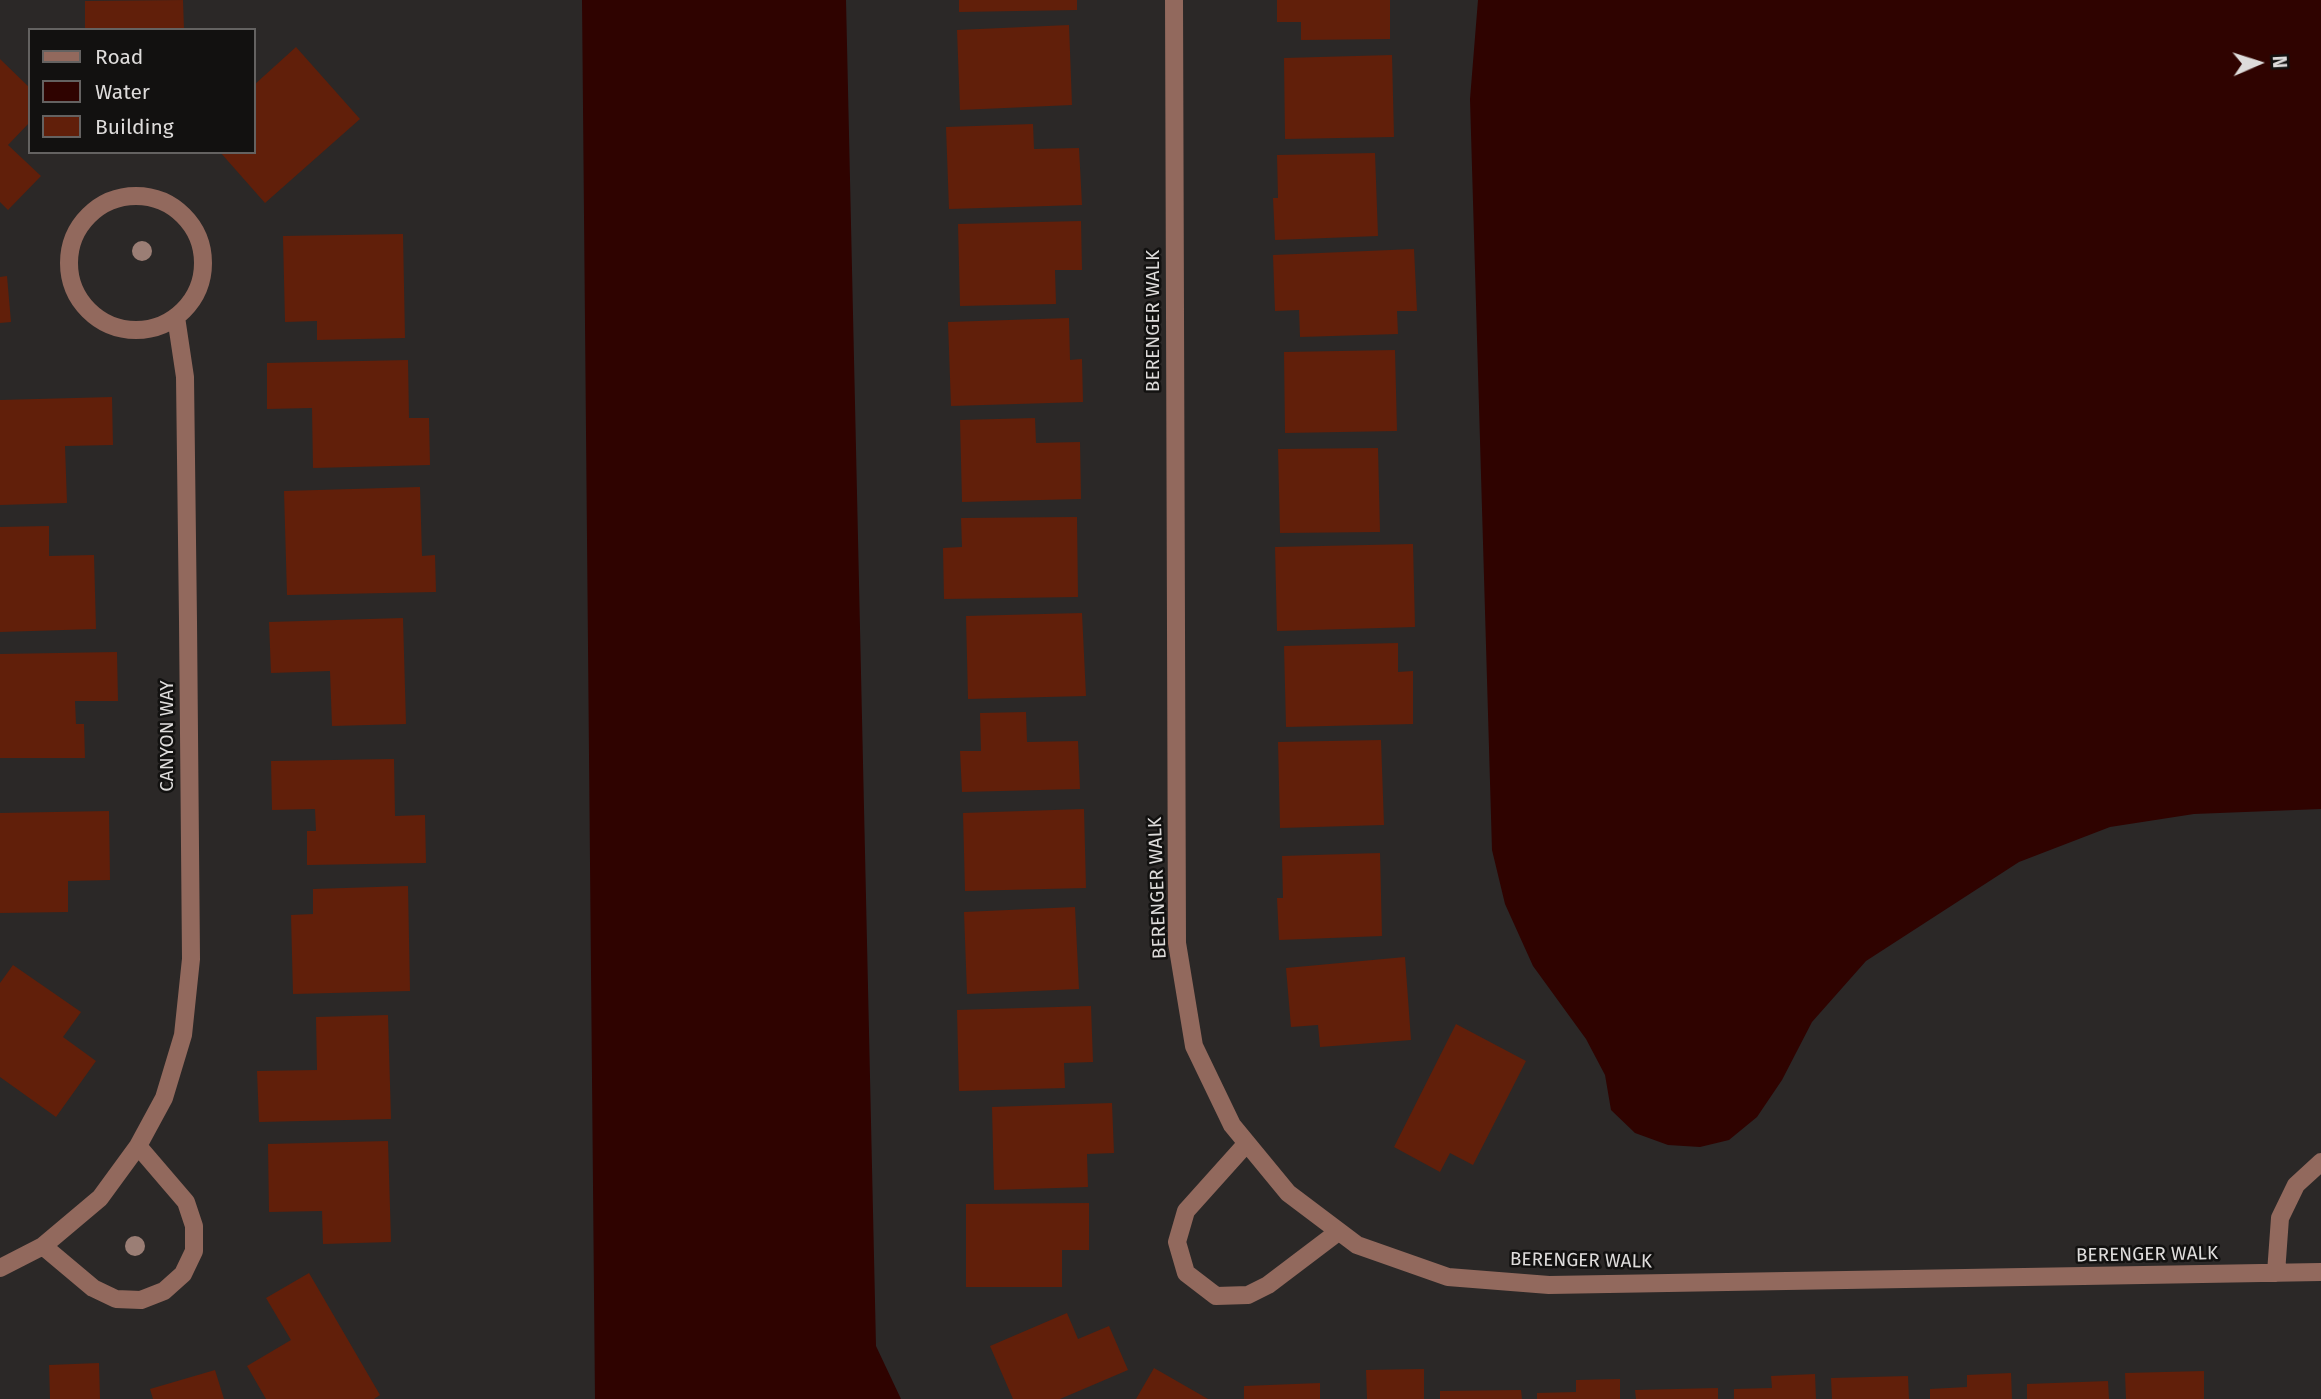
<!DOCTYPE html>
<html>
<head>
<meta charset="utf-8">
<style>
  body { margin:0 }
  #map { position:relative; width:2321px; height:1399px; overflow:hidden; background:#2b2827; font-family:"Fira Sans",sans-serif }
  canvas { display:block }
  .legend { position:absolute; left:28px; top:28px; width:228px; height:126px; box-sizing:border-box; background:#121110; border:2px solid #646261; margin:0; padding:9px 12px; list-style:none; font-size:21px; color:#dedcdb }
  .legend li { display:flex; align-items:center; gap:14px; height:35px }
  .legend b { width:35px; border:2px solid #646261 }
  .north { position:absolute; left:2223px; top:28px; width:70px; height:70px; -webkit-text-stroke:5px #121110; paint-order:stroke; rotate:87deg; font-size:19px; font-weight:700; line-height:28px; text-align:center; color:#dedcdb }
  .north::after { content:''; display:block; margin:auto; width:24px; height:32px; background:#dedcdb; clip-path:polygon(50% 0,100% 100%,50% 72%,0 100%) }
</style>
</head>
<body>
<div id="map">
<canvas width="2321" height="1399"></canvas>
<ul class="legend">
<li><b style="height:9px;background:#92695d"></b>Road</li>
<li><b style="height:19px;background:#2f0300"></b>Water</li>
<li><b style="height:19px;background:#611f0a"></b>Building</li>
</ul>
<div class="north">N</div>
</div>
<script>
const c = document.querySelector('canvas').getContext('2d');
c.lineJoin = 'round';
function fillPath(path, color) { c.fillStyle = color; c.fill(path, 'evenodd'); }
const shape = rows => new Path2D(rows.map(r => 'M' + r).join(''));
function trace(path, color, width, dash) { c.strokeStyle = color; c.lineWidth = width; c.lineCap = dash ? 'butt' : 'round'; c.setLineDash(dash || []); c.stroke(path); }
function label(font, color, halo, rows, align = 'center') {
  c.font = font + ' "Fira Sans",sans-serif'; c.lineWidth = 5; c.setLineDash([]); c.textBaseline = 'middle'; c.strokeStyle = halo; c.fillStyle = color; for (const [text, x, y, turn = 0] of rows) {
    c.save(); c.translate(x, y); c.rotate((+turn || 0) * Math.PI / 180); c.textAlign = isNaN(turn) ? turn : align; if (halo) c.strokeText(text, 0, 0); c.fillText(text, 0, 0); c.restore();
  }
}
fillPath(shape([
  [582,0,846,0,876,1346,901,1399,595,1399],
  [1478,0,2321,0,2321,809,2194,814,2110,827,2019,862,1866,961,1812,1022,1782,1080,1757,1117,1729,1140,1700,1147,1668,1145,1635,1133,1611,1110,1605,1075,1586,1039,1533,966,1505,904,1492,850,1470,99]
]), '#2f0300');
fillPath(shape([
  [183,0,184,30,85,30,85,1],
  [959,0,1077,0,1077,10,959,12],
  [1277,0,1390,0,1390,39,1301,40,1301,22,1277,22],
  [1069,25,1072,105,960,110,957,30],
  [296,47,360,119,265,203,220,152,254,152,254,85],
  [1392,55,1394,137,1285,139,1284,58],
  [0,59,30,88,30,122,8,145,41,176,8,210,0,202],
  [1033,124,1034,149,1079,148,1082,205,949,209,946,127],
  [1375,153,1378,236,1275,240,1273,198,1278,198,1277,155],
  [1081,221,1082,270,1055,270,1056,304,960,306,958,224],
  [403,234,405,338,317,340,317,321,285,322,283,236],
  [1414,249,1417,311,1397,311,1398,334,1300,337,1299,310,1275,311,1273,255],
  [7,276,11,322,0,323,0,277],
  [1069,318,1070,360,1082,359,1083,402,951,406,948,322],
  [1395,350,1397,431,1285,433,1284,352],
  [408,360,409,418,429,418,430,465,313,468,312,408,267,409,267,363],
  [112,397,113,445,65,446,67,503,0,505,0,400],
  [1035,418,1036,443,1080,442,1081,499,962,502,960,420],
  [1378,448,1380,532,1280,533,1278,449],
  [420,487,422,556,435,555,436,592,287,595,284,491],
  [1077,517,1078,597,944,599,943,548,962,547,961,518],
  [49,526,49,556,94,555,96,629,0,632,0,527],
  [1413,544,1415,627,1277,631,1275,547],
  [1082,613,1086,696,968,699,966,616],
  [403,618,406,724,332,726,330,671,271,673,269,622],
  [1398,643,1398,672,1413,671,1413,724,1286,727,1284,646],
  [117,652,118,701,75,701,76,724,84,724,85,758,0,758,0,654],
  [1026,712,1027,742,1078,741,1080,789,962,792,960,751,981,751,980,713],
  [1381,740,1384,825,1280,828,1278,742],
  [394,759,395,816,425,815,426,863,307,865,307,831,316,831,315,809,272,810,271,761],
  [1084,809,1086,888,965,891,963,813],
  [109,811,110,880,68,881,68,912,0,913,0,813],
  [1380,853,1382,936,1279,940,1277,898,1283,898,1282,856],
  [408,886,410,991,293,994,291,915,313,914,313,889],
  [1075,907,1079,989,967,994,964,912],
  [1405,957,1411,1040,1320,1047,1318,1025,1291,1027,1286,968],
  [13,965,81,1012,63,1037,96,1061,56,1117,0,1077,0,983],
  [1091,1006,1093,1062,1064,1063,1065,1088,959,1091,957,1010],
  [388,1015,391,1119,259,1122,257,1071,317,1070,316,1017],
  [1456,1024,1526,1061,1473,1165,1450,1153,1440,1172,1394,1147],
  [1112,1103,1114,1153,1087,1154,1088,1187,994,1190,992,1107],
  [388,1141,391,1242,323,1244,322,1211,269,1212,268,1144],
  [1089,1203,1089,1250,1062,1250,1062,1287,966,1287,966,1204],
  [309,1273,380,1395,374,1399,266,1399,247,1366,291,1340,266,1298],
  [1067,1313,1078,1339,1109,1326,1128,1370,1060,1399,1013,1399,990,1346],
  [99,1363,100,1399,50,1399,49,1365],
  [1154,1368,1208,1399,1136,1399],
  [1424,1369,1424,1399,1367,1399,1366,1370],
  [215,1370,224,1399,153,1399,150,1389],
  [2204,1371,2204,1399,2126,1399,2125,1373],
  [2011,1373,2012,1399,1930,1399,1930,1389,1967,1387,1967,1375],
  [1815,1374,1816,1399,1734,1399,1734,1389,1772,1388,1771,1376],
  [1908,1376,1909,1399,1832,1399,1831,1378],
  [1620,1379,1620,1399,1537,1399,1537,1393,1576,1392,1576,1380],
  [2108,1381,2109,1399,2027,1399,2027,1384],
  [1320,1383,1320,1399,1244,1399,1244,1386],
  [1718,1388,1718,1399,1636,1399,1635,1390],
  [1521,1390,1522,1399,1440,1399,1440,1391]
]), '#611f0a');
trace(shape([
  [1174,0,1177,943,1194,1046,1232,1125,1288,1193,1357,1245,1448,1277,1549,1285,2321,1272],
  '69 263a67 67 0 1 1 134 0a67 67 0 1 1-134 0Z',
  [1247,1143,1186,1211,1177,1242,1186,1273,1216,1296,1248,1295,1268,1285,1338,1232],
  [43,1246,93,1288,116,1299,141,1300,164,1291,183,1274,194,1251,194,1226,186,1202,138,1146],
  [0,1268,43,1246,100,1198,138,1146,164,1098,183,1035,191,959,188,621,185,377,176,317],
  [2276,1273,2280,1218,2296,1185,2321,1162]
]), '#92695d', 18);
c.fillStyle = '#9b7e75';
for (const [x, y] of [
  [142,251],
  [135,1246]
]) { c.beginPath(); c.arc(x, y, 10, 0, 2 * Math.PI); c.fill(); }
label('19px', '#dedcdb', '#121110', [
  ["BERENGER WALK",1154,321,-90],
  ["CANYON WAY",168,736,-90],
  ["BERENGER WALK",1158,888,-92],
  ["BERENGER WALK",2147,1255,-1],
  ["BERENGER WALK",1581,1261,1]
]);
</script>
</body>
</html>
